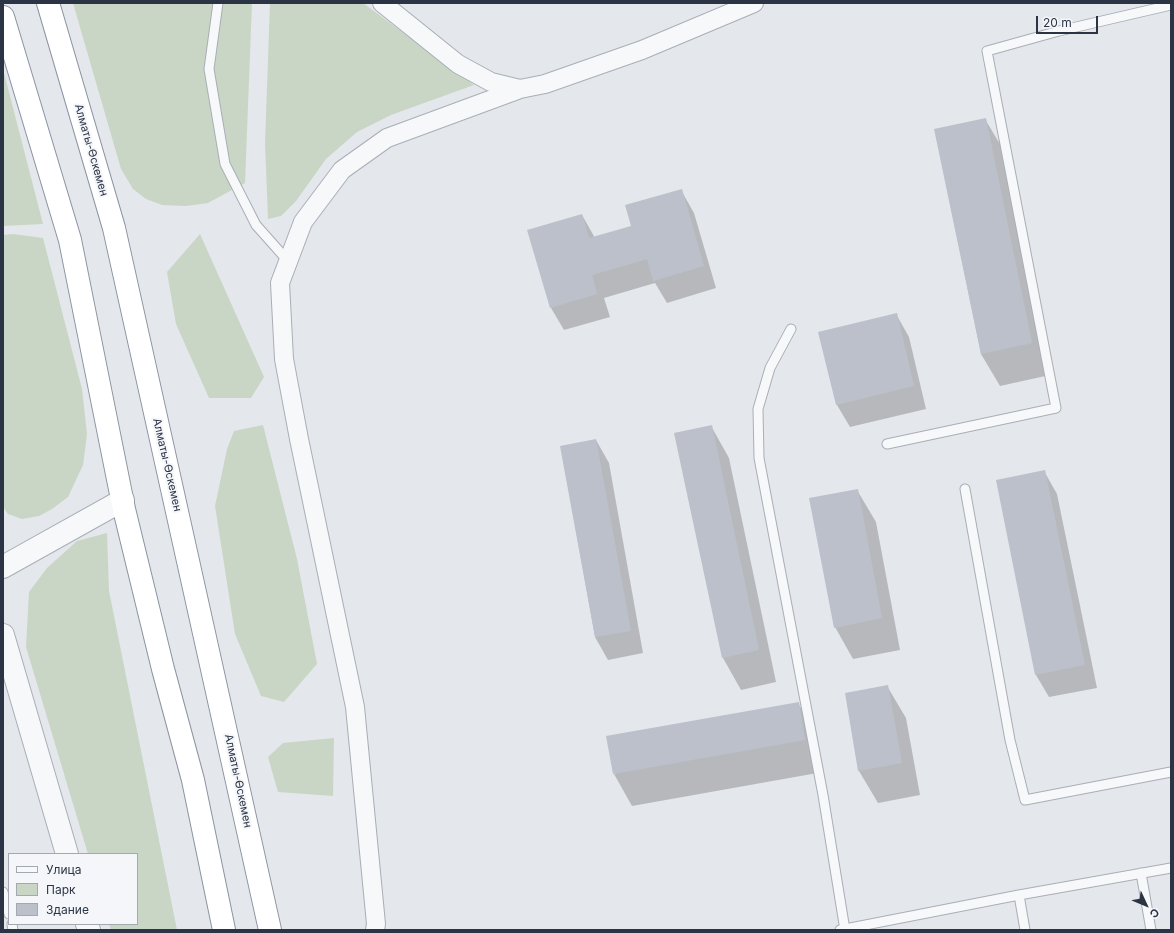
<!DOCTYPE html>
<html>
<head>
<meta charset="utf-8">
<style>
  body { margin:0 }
  #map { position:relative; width:1174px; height:933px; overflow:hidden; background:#e4e7ec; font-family:Inter,sans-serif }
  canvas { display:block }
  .frame { position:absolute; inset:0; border:4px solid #2b3445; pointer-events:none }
  .legend { position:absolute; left:8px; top:853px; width:130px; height:72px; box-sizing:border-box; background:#f4f6f9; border:1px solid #a4a8b1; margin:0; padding:5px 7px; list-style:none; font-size:12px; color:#2b3445 }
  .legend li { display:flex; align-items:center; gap:8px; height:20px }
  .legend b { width:20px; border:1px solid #a4a8b1 }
  .north { position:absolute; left:1126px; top:885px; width:40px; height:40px; -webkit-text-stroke:3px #f4f6f9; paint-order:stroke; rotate:134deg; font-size:11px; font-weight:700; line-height:16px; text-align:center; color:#2b3445 }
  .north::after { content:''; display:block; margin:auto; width:14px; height:18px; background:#2b3445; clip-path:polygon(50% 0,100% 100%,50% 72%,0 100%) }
  .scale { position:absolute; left:1036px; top:16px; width:62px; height:18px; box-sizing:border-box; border:2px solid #2b3445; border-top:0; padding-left:5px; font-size:12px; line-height:14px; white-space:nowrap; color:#2b3445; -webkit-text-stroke:3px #f4f6f9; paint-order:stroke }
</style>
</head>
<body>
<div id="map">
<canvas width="1174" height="933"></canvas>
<div class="frame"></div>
<ul class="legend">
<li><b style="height:5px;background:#f7f8fa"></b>Улица</li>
<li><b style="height:11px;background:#c9d6c5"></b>Парк</li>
<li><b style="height:11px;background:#bbc0ca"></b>Здание</li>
</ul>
<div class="north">С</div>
<div class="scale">20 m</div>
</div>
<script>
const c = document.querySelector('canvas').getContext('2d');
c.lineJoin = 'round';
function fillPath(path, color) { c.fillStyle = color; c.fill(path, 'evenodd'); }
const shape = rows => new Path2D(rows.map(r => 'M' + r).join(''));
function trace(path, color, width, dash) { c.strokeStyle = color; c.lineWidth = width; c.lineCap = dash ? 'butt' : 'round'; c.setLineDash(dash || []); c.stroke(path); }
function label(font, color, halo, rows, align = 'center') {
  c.font = font + ' Inter,sans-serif'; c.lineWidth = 4; c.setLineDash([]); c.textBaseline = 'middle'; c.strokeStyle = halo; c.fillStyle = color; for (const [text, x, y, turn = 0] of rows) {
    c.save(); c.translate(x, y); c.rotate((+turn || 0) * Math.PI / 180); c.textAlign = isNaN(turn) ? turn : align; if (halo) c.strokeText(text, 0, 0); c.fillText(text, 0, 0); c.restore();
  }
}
fillPath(shape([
  [73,3,252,3,245,183,208,203,186,206,162,205,146,199,133,189,121,169],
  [270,3,363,3,474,85,391,115,357,132,326,159,296,201,281,216,268,219,265,143],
  [3,69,43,224,3,226],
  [13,234,43,238,82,389,87,434,83,465,68,497,52,509,39,516,22,519,8,514,3,507,3,235],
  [200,234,264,377,251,398,209,398,176,324,167,272],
  [263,425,297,559,317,664,284,702,261,696,235,634,215,506,227,449,234,431],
  [107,533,109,591,177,930,111,930,109,924,137,924,137,854,88,854,26,647,29,592,47,568,77,541],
  [334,738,333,796,278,792,268,757,283,743]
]), '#c9d6c5');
fillPath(shape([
  [985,119,1004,151,1050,375,1000,386,981,354,935,130],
  [681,190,694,213,716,288,667,303,655,283,604,298,610,317,564,330,551,308,582,215,595,238,633,227],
  [896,314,909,337,926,409,850,427,837,405,820,333],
  [711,426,729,458,776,682,741,690,723,658],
  [596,440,609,463,643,653,608,660,595,637,561,447],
  [1044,471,1057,494,1097,688,1049,697,1036,675,997,481],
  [857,490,876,522,900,650,853,659,835,627],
  [887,686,906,718,920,795,878,803,859,771,846,694],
  [798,703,817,735,823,772,632,806,614,774]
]), '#0003');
fillPath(shape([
  [986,118,1032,343,981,354,934,129],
  [682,189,704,266,653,281,647,259,592,275,597,294,550,308,527,230,582,214,589,238,631,226,625,205],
  [897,313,914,386,836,405,818,332],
  [712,425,759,650,722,658,674,433],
  [596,439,631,631,595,637,560,446],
  [1045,470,1085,665,1035,675,996,480],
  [858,489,882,618,834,628,809,498],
  [888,685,902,763,858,771,845,693],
  [799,702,805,740,613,774,606,736]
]), '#bbc0ca');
const service = shape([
  [218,3,209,69,225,164,256,225,288,261],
  [791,329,770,368,758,409,759,458,823,795,845,930],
  [887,444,1056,408,987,51,1059,31,1171,5],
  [965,489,1010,740,1025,800,1171,772],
  [1141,873,1151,930],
  [3,892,9,914],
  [12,924,13,930],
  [840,930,1019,895],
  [1025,930,1019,895,1171,868]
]);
const minor = shape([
  [382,3,458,64,491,82,520,89],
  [375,930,376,924,355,707,299,439,284,359,280,283,303,222,342,170,387,138,520,89,545,84,642,50,754,3]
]);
const tertiary = shape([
  [3,567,123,500],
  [3,635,67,854],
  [87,924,89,930]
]);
const trunk = shape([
  [48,3,114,228,270,930],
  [3,17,70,240,124,509,163,669,193,780,224,930]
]);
trace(service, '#a9aeb7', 11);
trace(minor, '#a9aeb7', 20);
trace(tertiary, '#a9aeb7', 24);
trace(trunk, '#8b94a3', 24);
trace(service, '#f7f8fa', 9);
trace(minor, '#f7f8fa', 18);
trace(tertiary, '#f7f8fa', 22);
trace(trunk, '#fff', 22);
label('11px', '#2b3445', '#f4f6f9', [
  ["Алматы-Өскемен",91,150,74],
  ["Алматы-Өскемен",167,465,77],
  ["Алматы-Өскемен",238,781,78]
]);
</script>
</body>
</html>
